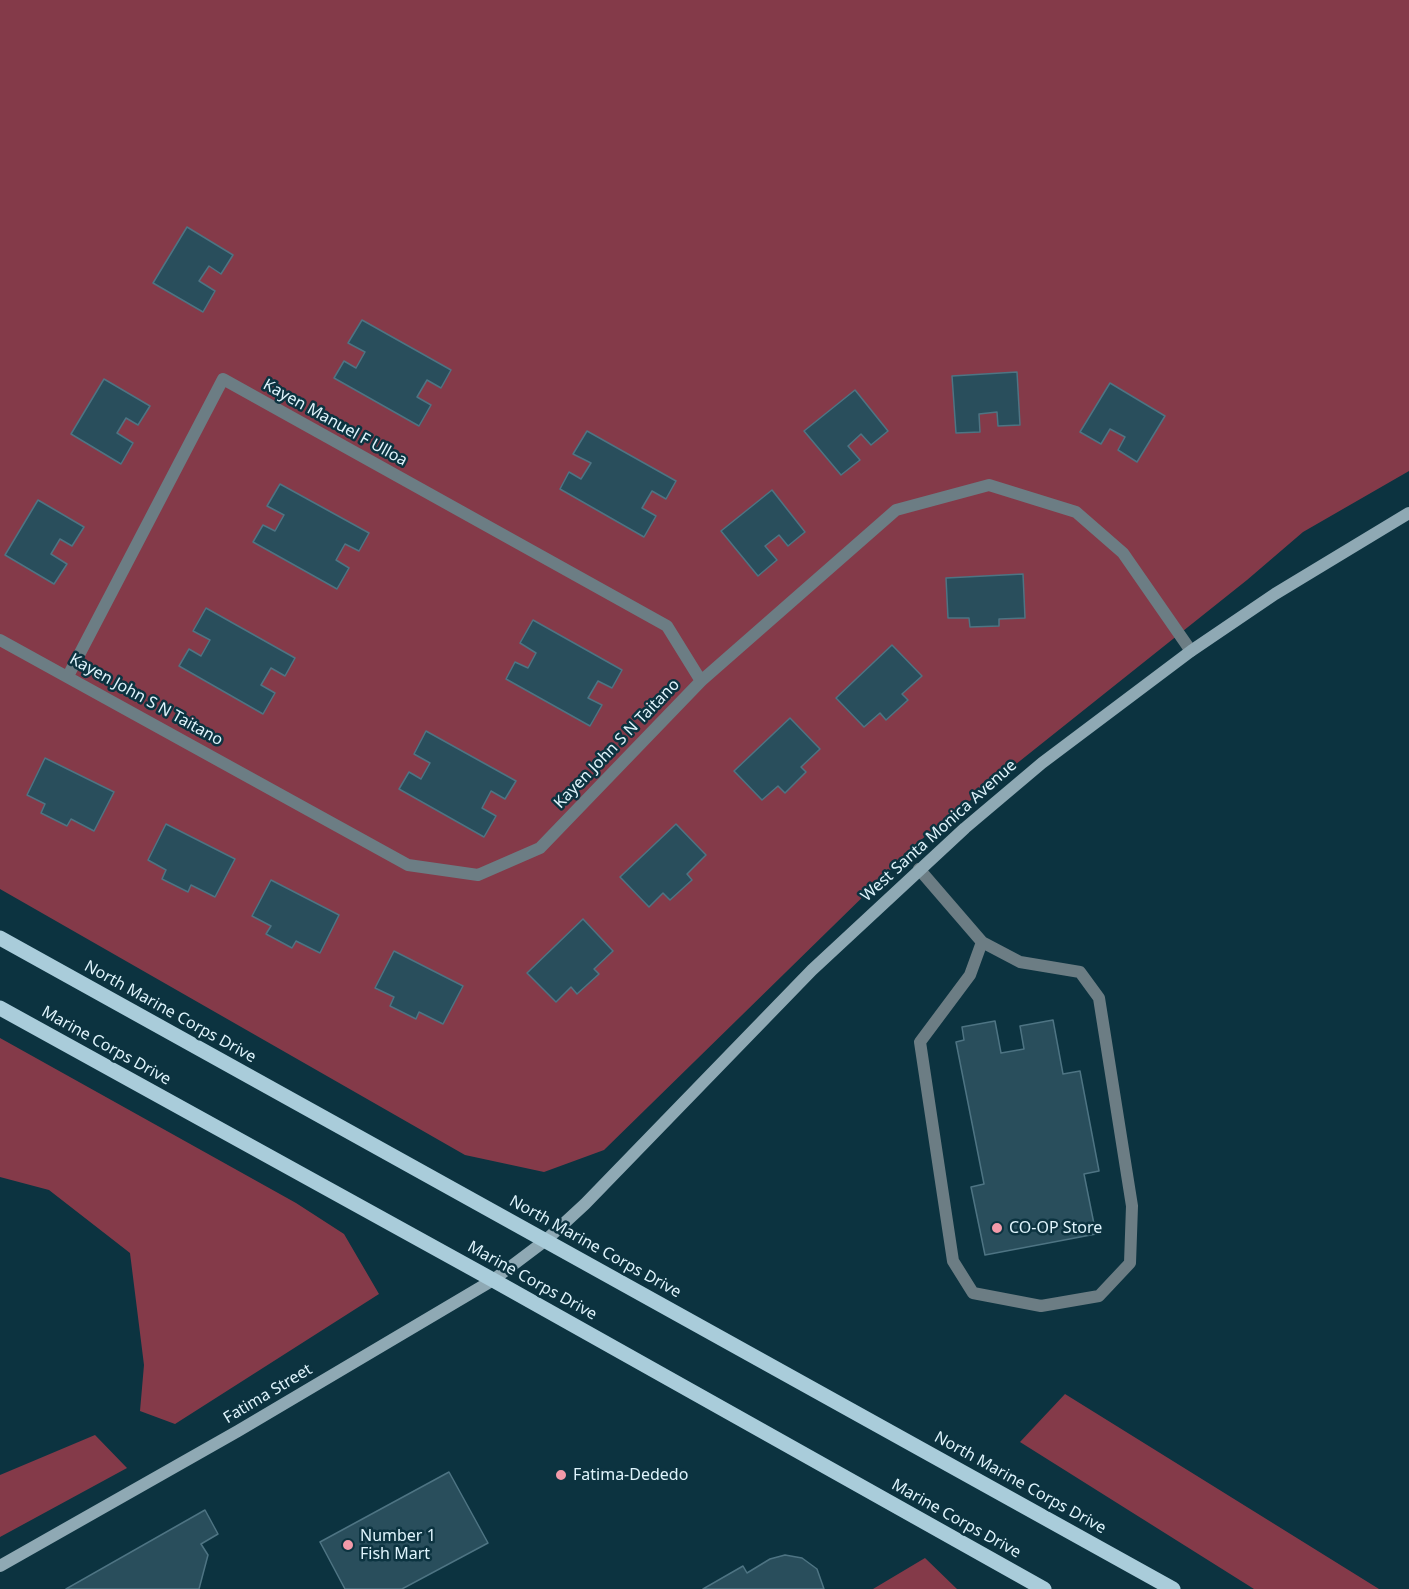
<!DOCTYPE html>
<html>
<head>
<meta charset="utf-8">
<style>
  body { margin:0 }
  canvas { display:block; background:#0c3340 }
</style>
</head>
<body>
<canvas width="1409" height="1589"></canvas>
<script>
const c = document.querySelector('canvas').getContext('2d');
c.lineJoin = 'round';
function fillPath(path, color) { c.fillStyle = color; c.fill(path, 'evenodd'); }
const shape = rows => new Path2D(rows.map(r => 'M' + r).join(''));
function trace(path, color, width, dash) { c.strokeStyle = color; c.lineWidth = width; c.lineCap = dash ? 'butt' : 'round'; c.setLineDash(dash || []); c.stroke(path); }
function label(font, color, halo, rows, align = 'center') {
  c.font = font + ' "Noto Sans",sans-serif'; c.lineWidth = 5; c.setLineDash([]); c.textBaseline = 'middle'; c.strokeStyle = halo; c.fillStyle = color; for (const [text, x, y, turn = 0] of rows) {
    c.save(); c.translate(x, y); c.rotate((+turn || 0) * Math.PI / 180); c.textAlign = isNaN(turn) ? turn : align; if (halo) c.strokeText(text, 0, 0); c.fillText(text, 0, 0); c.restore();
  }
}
fillPath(shape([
  [0,0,1409,0,1409,471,1303,532,1247,580,922,839,604,1150,544,1172,465,1155,0,889],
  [0,1038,296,1203,344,1234,379,1294,175,1424,140,1411,144,1365,130,1253,49,1190,0,1177],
  [1065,1394,1379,1589,1254,1589,1020,1442],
  [95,1435,127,1468,0,1537,0,1475],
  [925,1558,957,1589,873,1589]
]), '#843a49');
const building = shape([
  [187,227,233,255,221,274,209,266,199,281,215,291,203,312,153,283,187,227],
  [362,320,451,370,441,388,427,380,417,397,431,405,419,426,334,378,344,361,356,368,365,352,348,343,362,320],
  [1017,372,1020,425,998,426,997,412,979,414,980,432,956,433,952,376,1017,372],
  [104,379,150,406,138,425,126,418,117,433,133,443,121,464,71,434,104,379],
  [1110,383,1165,416,1137,462,1118,450,1125,437,1110,429,1101,444,1080,432,1110,383],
  [855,390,888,431,871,445,861,434,848,446,860,460,841,475,804,431,855,390],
  [587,431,676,481,666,499,652,491,642,508,656,516,644,537,560,489,569,472,581,479,591,463,573,454,587,431],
  [280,484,369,533,359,551,345,544,336,560,349,568,337,589,253,542,263,525,275,531,284,515,267,506,280,484],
  [772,490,805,532,788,546,779,535,765,546,777,560,758,576,721,531,772,490],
  [38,500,84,527,72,546,60,539,51,554,67,564,54,584,5,555,38,500],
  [1023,574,1025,618,999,619,999,626,970,627,969,618,948,618,946,578,1023,574],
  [206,608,295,658,285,676,271,668,261,685,275,693,263,714,179,666,189,649,201,656,210,640,193,631,206,608],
  [533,620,622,670,612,688,598,681,588,698,602,705,590,726,506,679,515,662,528,668,536,653,520,643,533,620],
  [892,645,922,676,902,694,908,700,886,720,880,713,864,727,836,698,892,645],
  [790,718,820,749,801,767,806,772,785,793,778,786,762,800,734,771,790,718],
  [426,731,516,781,505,799,491,791,482,808,496,816,484,837,399,789,409,772,421,779,430,763,414,754,426,731],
  [45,758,114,792,94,831,71,819,67,826,41,813,45,804,27,795,45,758],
  [166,824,235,859,215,897,191,885,188,892,162,879,166,870,148,860,166,824],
  [676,824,706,855,687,874,692,880,670,900,663,893,649,907,620,877,676,824],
  [271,880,339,915,320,953,296,941,292,948,266,934,271,926,252,916,271,880],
  [583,919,613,951,594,969,599,974,577,994,571,987,556,1002,527,973,583,919],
  [394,951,463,986,443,1024,419,1012,416,1019,390,1006,394,997,375,988,394,951],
  [1053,1020,1063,1074,1080,1071,1099,1171,1084,1174,1096,1234,985,1255,971,1187,984,1184,956,1042,964,1040,962,1027,995,1021,1001,1053,1024,1049,1020,1026,1053,1020],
  [449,1472,488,1543,402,1589,345,1589,320,1542,449,1472],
  [205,1510,218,1534,201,1544,208,1555,199,1589,66,1589,205,1510],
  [785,1555,802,1558,817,1569,824,1589,703,1589,743,1566,747,1573,770,1559,785,1555]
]);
fillPath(building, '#294e5c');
trace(building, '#4e7483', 1.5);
trace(shape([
  [919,869,982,942,1020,962,1080,972,1099,998,1132,1206,1130,1263,1099,1296,1041,1306,973,1293,953,1261,920,1042,970,975,982,942]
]), '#6c7d84', 12);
trace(shape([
  [0,640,408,865,478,875,540,848,701,681,896,510,989,485,1076,512,1123,553,1191,651],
  [68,676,223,379,667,626,701,681]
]), '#6c7d84', 12);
trace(shape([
  [0,1566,238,1431,493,1280,546,1240,585,1204,812,970,965,828,1042,763,1191,651,1275,594,1409,513]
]), '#8fa9b4', 12);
trace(shape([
  [0,938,1173,1589],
  [0,1008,493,1280,1044,1589]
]), '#a9ccda', 15);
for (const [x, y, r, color] of [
  [997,1228,6,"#f39aa9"],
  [561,1475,6,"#f39aa9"],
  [348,1545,6,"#f39aa9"]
]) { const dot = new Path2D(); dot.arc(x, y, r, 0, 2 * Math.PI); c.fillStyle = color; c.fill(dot); trace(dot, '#0c3340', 2); }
label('16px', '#dff4fc', '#0c3340', [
  ["Kayen Manuel F Ulloa",335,423,29],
  ["Kayen John S N Taitano",146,700,29],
  ["Kayen John S N Taitano",617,744,-46],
  ["West Santa Monica Avenue",939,831,-42],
  ["North Marine Corps Drive",170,1012,29],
  ["Marine Corps Drive",106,1046,29],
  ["North Marine Corps Drive",595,1247,29],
  ["Marine Corps Drive",532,1281,29],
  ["Fatima Street",268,1394,-31],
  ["North Marine Corps Drive",1020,1483,29],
  ["Marine Corps Drive",956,1519,29]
]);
label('16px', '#dff4fc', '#0c3340', [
  ["CO-OP Store",1009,1228],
  ["Fatima-Dededo",573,1475],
  ["Number 1",360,1536],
  ["Fish Mart",360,1554]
], 'left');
</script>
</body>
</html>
